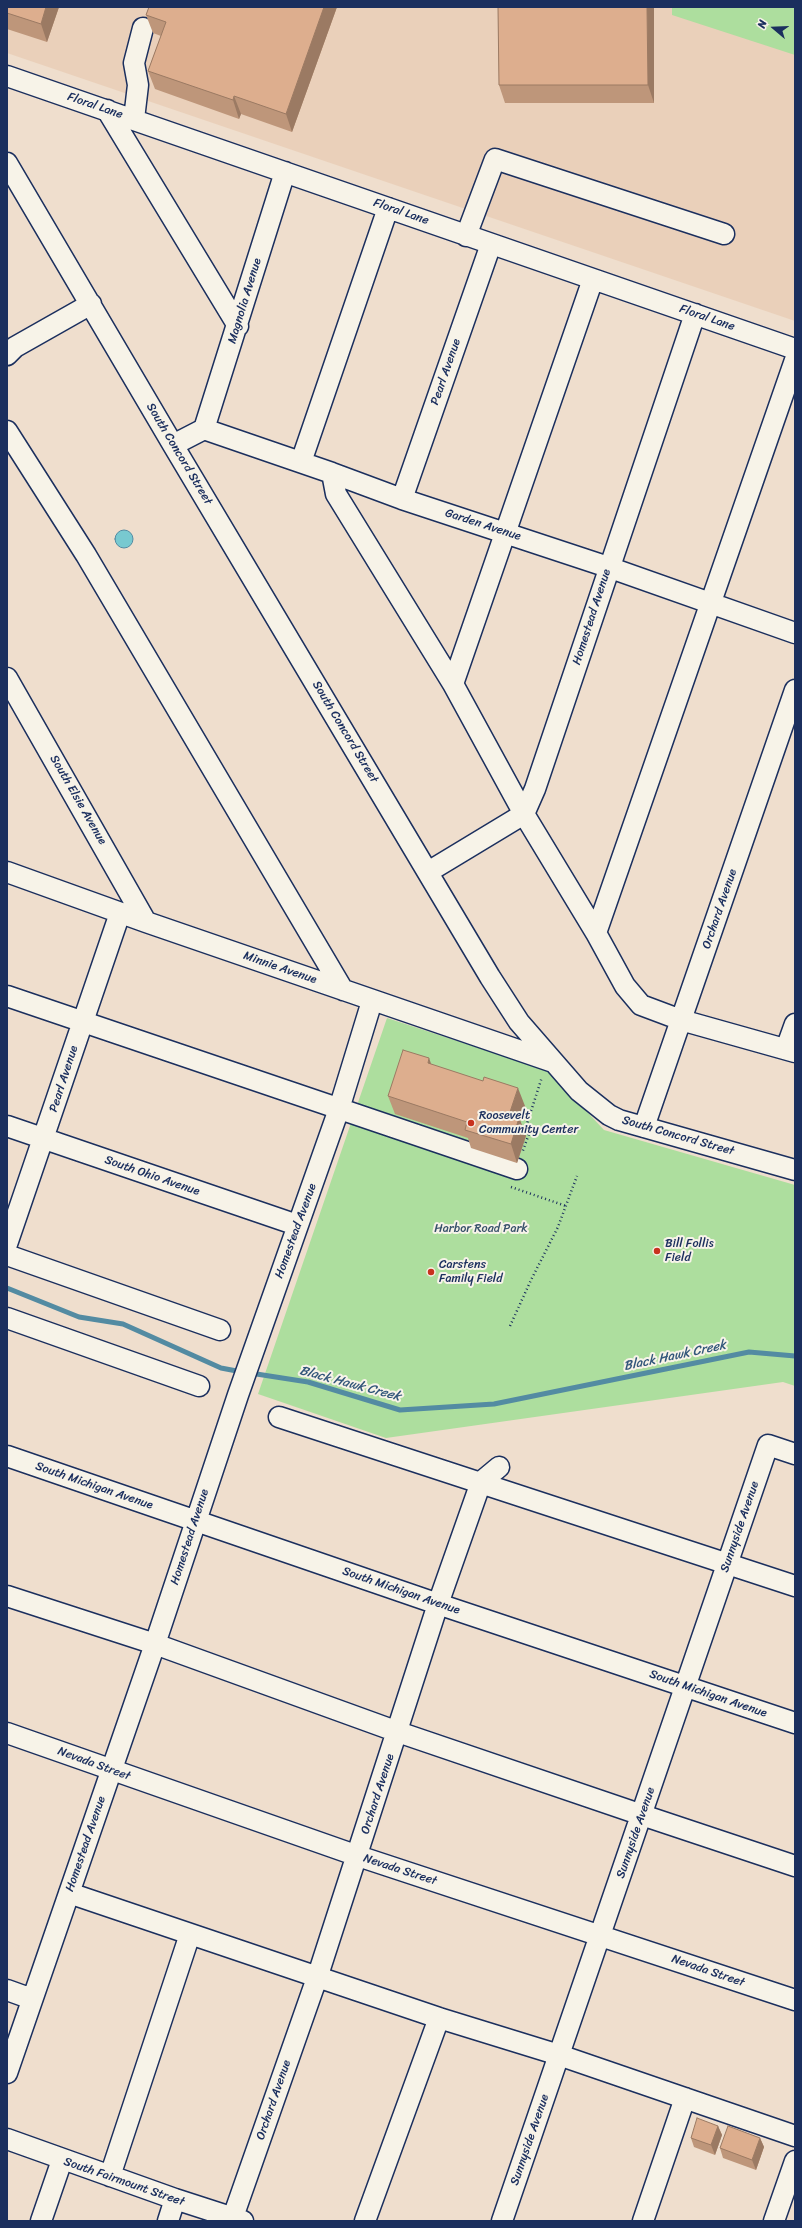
<!DOCTYPE html>
<html>
<head>
<meta charset="utf-8">
<style>
  body { margin:0 }
  #map { position:relative; width:802px; height:2228px; overflow:hidden; background:#efdecd; font-family:Sriracha,sans-serif }
  canvas { display:block }
  .frame { position:absolute; inset:0; border:8px solid #1b2f5e; pointer-events:none }
  .north { position:absolute; left:754px; top:8px; width:40px; height:40px; -webkit-text-stroke:3px #f7f3e8; paint-order:stroke; rotate:289deg; font-size:11px; font-weight:700; line-height:16px; text-align:center; color:#1b2f5e }
  .north::after { content:''; display:block; margin:auto; width:14px; height:18px; background:#1b2f5e; clip-path:polygon(50% 0,100% 100%,50% 72%,0 100%) }
</style>
</head>
<body>
<div id="map">
<canvas width="802" height="2228"></canvas>
<div class="frame"></div>
<div class="north">N</div>
</div>
<script>
const c = document.querySelector('canvas').getContext('2d');
c.lineJoin = 'round';
function fillPath(path, color) { c.fillStyle = color; c.fill(path, 'evenodd'); }
const shape = rows => new Path2D(rows.map(r => 'M' + r).join(''));
function trace(path, color, width, dash) { c.strokeStyle = color; c.lineWidth = width; c.lineCap = dash ? 'butt' : 'round'; c.setLineDash(dash || []); c.stroke(path); }
function label(font, color, halo, rows, align = 'center') {
  c.font = font + ' Sriracha,sans-serif'; c.lineWidth = 4; c.setLineDash([]); c.textBaseline = 'middle'; c.strokeStyle = halo; c.fillStyle = color; for (const [text, x, y, turn = 0] of rows) {
    c.save(); c.translate(x, y); c.rotate((+turn || 0) * Math.PI / 180); c.textAlign = isNaN(turn) ? turn : align; if (halo) c.strokeText(text, 0, 0); c.fillText(text, 0, 0); c.restore();
  }
}
fillPath(shape([
  [7,7,795,7,795,321,7,53]
]), '#ead0ba');
fillPath(shape([
  [672,7,795,7,795,55,672,15],
  [387,1018,549,1071,604,1130,795,1185,795,1386,783,1382,386,1438,258,1394]
]), '#adde9e');
const water = shape([
  '115 539a9 9 0 1 1 18 0a9 9 0 1 1-18 0Z'
]);
fillPath(water, '#78c9d0');
trace(water, '#538ba2', 1);
trace(shape([
  [7,1288,79,1317,123,1324,221,1368,242,1372],
  [250,1373,308,1382,400,1410,494,1404,749,1352,795,1356]
]), '#538ba2', 5);
const minor = shape([
  [7,76,795,349],
  [107,110,238,326],
  [134,119,138,85,134,63,143,28],
  [7,163,173,445,490,977,519,1022,579,1091,609,1115,619,1120,795,1170],
  [466,236,495,159,724,234],
  [7,355,15,347,91,304],
  [795,360,596,933,625,986,641,1005,681,1020,795,1052],
  [204,429,285,172],
  [7,431,86,555,343,990],
  [173,445,204,429,332,473,402,499,608,567,795,633],
  [301,462,388,208],
  [332,473,336,494,453,684,524,814,596,933],
  [402,499,491,244],
  [7,678,146,922],
  [453,684,593,279],
  [7,872,146,922,553,1062],
  [428,872,524,814,535,789,695,314],
  [7,996,517,1169],
  [786,1049,795,1024],
  [7,1126,297,1225],
  [644,1127,795,690],
  [7,1244,120,913],
  [7,1255,220,1330],
  [7,1318,199,1386],
  [279,1417,795,1586],
  [7,1456,438,1604,795,1723],
  [7,1596,155,1644,398,1732,642,1815,795,1866],
  [7,1733,358,1856,795,2000],
  [69,1893,439,2018,559,2055,795,2136],
  [7,1990,32,1999],
  [7,2073,155,1644,238,1395,339,1109,372,1001],
  [7,2139,175,2199,243,2221],
  [110,2176,190,1934],
  [233,2217,318,1975,438,1604,481,1482,499,1467],
  [41,2221,62,2160],
  [168,2221,175,2199],
  [365,2221,439,2018],
  [502,2221,768,1445,795,1454],
  [643,2221,685,2098],
  [774,2221,795,2161]
]);
trace(minor, '#1b2f5e', 23);
trace(shape([
  [522,1129,530,1131,522,1153],
  [525,1130,542,1077],
  [511,1187,566,1206],
  [510,1326,531,1280,558,1227,577,1176]
]), '#1b2f5e', 2.5, [1, 3]);
trace(minor, '#f7f3e8', 20);
fillPath(shape([
  [7,7,59,7,47,42,7,29],
  [149,7,337,7,292,132,241,114,239,119,155,89,148,71,161,36,153,33,146,15],
  [498,7,654,7,654,103,505,103,499,85],
  [431,1064,525,1106,520,1120,526,1136,517,1163,471,1148,468,1138,395,1114,388,1096],
  [718,2126,722,2135,715,2155,694,2147,691,2138],
  [760,2138,764,2147,756,2170,723,2158,720,2148]
]), '#be967a');
fillPath(shape([
  [46,7,59,7,47,42,41,24],
  [324,7,337,7,292,132,286,114],
  [647,7,654,7,654,103,648,85],
  [234,96,241,114,239,119,233,100],
  [429,1058,436,1077,428,1063],
  [518,1088,525,1106,520,1120,526,1136,517,1163,511,1144,509,1115],
  [718,2126,722,2135,715,2155,711,2145],
  [760,2138,764,2147,756,2170,752,2160]
]), '#9b7a63');
const building = shape([
  [7,7,46,7,41,24,7,13,7,7],
  [149,7,324,7,286,114,234,96,233,100,148,71,166,22,146,15,149,7],
  [498,7,647,7,648,85,499,85,498,7],
  [403,1050,429,1058,428,1063,483,1081,484,1077,518,1088,509,1115,519,1118,511,1144,465,1130,467,1122,388,1096,403,1050],
  [697,2118,718,2126,711,2145,691,2138,697,2118],
  [728,2126,760,2138,752,2160,720,2148,728,2126]
]);
fillPath(building, '#ddae8e');
trace(building, '#9b7a63', 1);
for (const [x, y, r, color] of [
  [471,1123,4,"#c8321e"],
  [657,1251,4,"#c8321e"],
  [431,1272,4,"#c8321e"]
]) { const dot = new Path2D(); dot.arc(x, y, r, 0, 2 * Math.PI); c.fillStyle = color; c.fill(dot); trace(dot, '#f7f3e8', 1.5); }
label('12px', '#1b2f5e', '#f7f3e8', [
  ["Floral Lane",95,106,19],
  ["Floral Lane",401,212,19],
  ["Magnolia Avenue",245,301,-73],
  ["Floral Lane",707,318,19],
  ["Pearl Avenue",446,372,-71],
  ["South Concord Street",179,454,59],
  ["Garden Avenue",483,525,18],
  ["Homestead Avenue",592,617,-72],
  ["South Concord Street",345,732,59],
  ["South Elsie Avenue",78,800,60],
  ["Orchard Avenue",720,909,-71],
  ["Minnie Avenue",280,968,19],
  ["Pearl Avenue",64,1079,-72],
  ["South Concord Street",678,1136,16],
  ["South Ohio Avenue",152,1176,19],
  ["Homestead Avenue",296,1231,-70],
  ["South Michigan Avenue",94,1486,19],
  ["Sunnyside Avenue",740,1527,-71],
  ["Homestead Avenue",190,1537,-72],
  ["South Michigan Avenue",401,1591,19],
  ["South Michigan Avenue",708,1694,19],
  ["Nevada Street",94,1764,20],
  ["Orchard Avenue",378,1794,-72],
  ["Sunnyside Avenue",636,1833,-71],
  ["Homestead Avenue",86,1844,-71],
  ["Nevada Street",400,1870,18],
  ["Nevada Street",708,1971,19],
  ["Orchard Avenue",274,2100,-71],
  ["Sunnyside Avenue",530,2140,-71],
  ["South Fairmount Street",124,2182,19]
]);
label('12px', '#1b2f5e', '#f7f3e8', [
  ["Roosevelt",479,1116],
  ["Community Center",479,1130],
  ["Bill Follis",665,1244],
  ["Field",665,1258],
  ["Carstens",439,1265],
  ["Family Field",439,1279]
], 'left');
label('12px', '#38526b', '#f7f3e8', [
  ["Harbor Road Park",481,1229]
]);
label('italic 13px', '#32567a', '#f7f3e8', [
  ["Black Hawk Creek",675,1356,-12],
  ["Black Hawk Creek",350,1384,15]
]);
</script>
</body>
</html>
